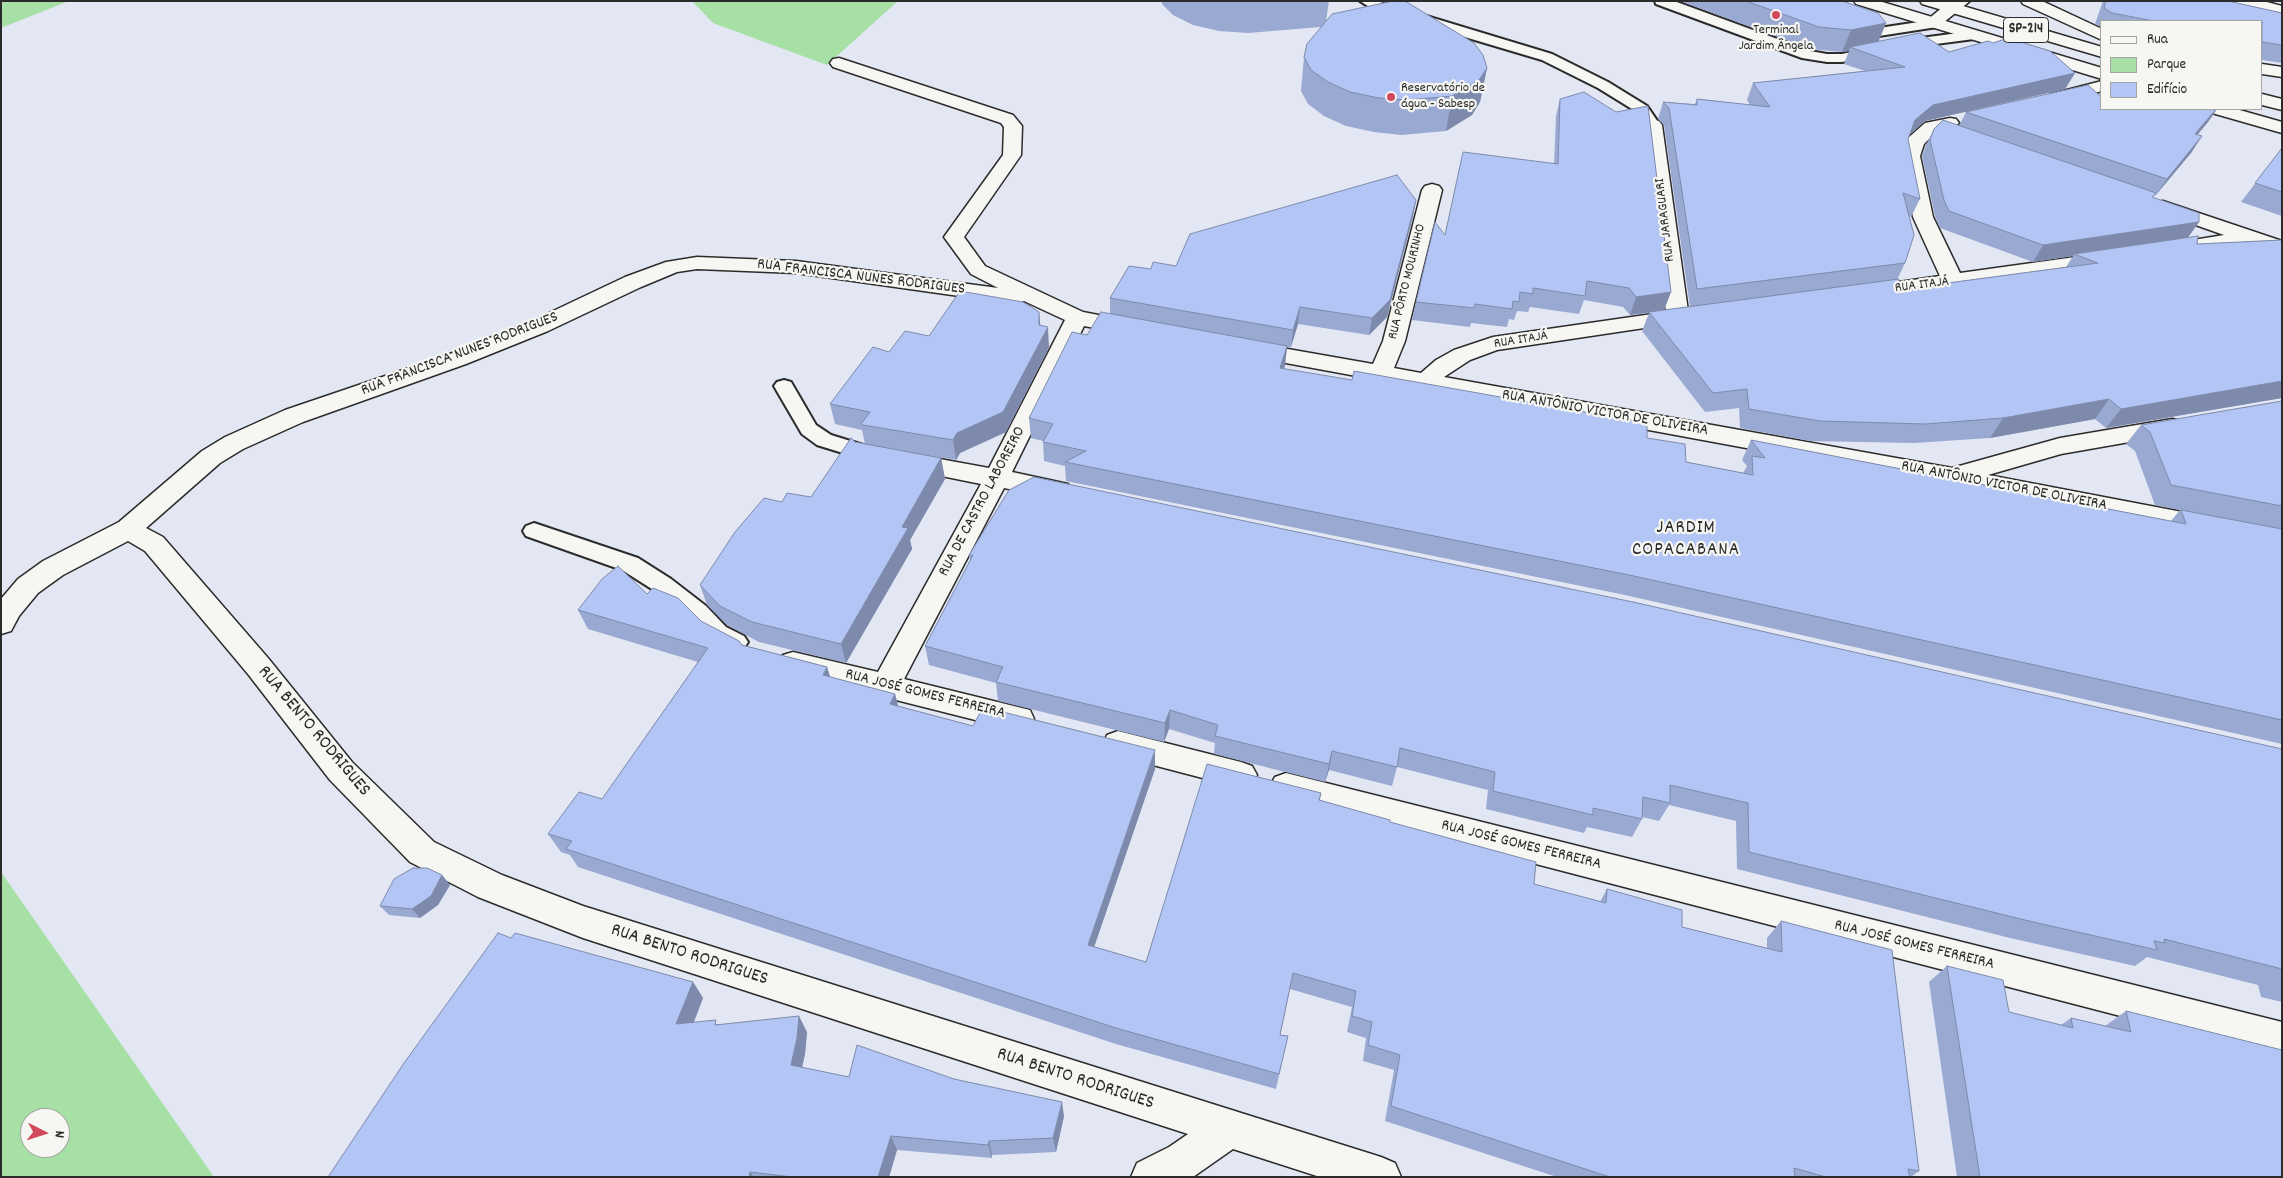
<!DOCTYPE html>
<html>
<head>
<meta charset="utf-8">
<style>
  body { margin:0 }
  #map { position:relative; width:2283px; height:1178px; overflow:hidden; background:#e2e7f3; font-family:Dekko,sans-serif }
  canvas { display:block }
  .frame { position:absolute; inset:0; border:2px solid #2b2b2b; pointer-events:none }
  .legend { position:absolute; left:2100px; top:20px; width:162px; height:90px; box-sizing:border-box; background:#f6f6f2; border:1px solid #a5a5a2; margin:0; padding:6px 9px; list-style:none; font-size:15px; color:#2b2b2b }
  .legend li { display:flex; align-items:center; gap:10px; height:25px }
  .legend b { width:25px; border:1px solid #a5a5a2 }
  .north { position:absolute; left:20px; top:1108px; width:50px; height:50px; box-sizing:border-box; background:#f6f6f2; border:1px solid #a5a5a2; border-radius:50%; rotate:95deg; font-size:14px; font-weight:700; line-height:20px; text-align:center; color:#2b2b2b }
  .north::after { content:''; display:block; margin:auto; width:18px; height:22px; background:#d1495b; clip-path:polygon(50% 0,100% 100%,50% 72%,0 100%) }
</style>
</head>
<body>
<div id="map">
<canvas width="2283" height="1178"></canvas>
<div class="frame"></div>
<ul class="legend">
<li><b style="height:6px;background:#f6f6f2"></b>Rua</li>
<li><b style="height:14px;background:#a7e0a5"></b>Parque</li>
<li><b style="height:14px;background:#b3c5f4"></b>Edifício</li>
</ul>
<div class="north">N</div>
</div>
<script>
const c = document.querySelector('canvas').getContext('2d');
c.lineJoin = 'round';
function fillPath(path, color) { c.fillStyle = color; c.fill(path, 'evenodd'); }
const shape = rows => new Path2D(rows.map(r => 'M' + r).join(''));
function trace(path, color, width, dash) { c.strokeStyle = color; c.lineWidth = width; c.lineCap = dash ? 'butt' : 'round'; c.setLineDash(dash || []); c.stroke(path); }
function label(font, color, halo, rows, align = 'center') {
  c.font = font + ' Dekko,sans-serif'; c.lineWidth = 4.5; c.setLineDash([]); c.textBaseline = 'middle'; c.strokeStyle = halo; c.fillStyle = color; for (const [text, x, y, turn = 0] of rows) {
    c.save(); c.translate(x, y); c.rotate((+turn || 0) * Math.PI / 180); c.textAlign = isNaN(turn) ? turn : align; if (halo) c.strokeText(text, 0, 0); c.fillText(text, 0, 0); c.restore();
  }
}
fillPath(shape([
  [1,1,69,1,1,28],
  [692,1,898,1,827,65,713,23],
  [1,872,214,1177,1,1177],
  [30,1118,60,1118,60,1148,30,1148]
]), '#a7e0a5');
const service = shape([
  [1360,1,1377,1,1552,54,1608,82,1647,106,1660,125,1653,129,1648,128,1637,112,1598,88,1542,60,1374,10,1360,1],
  [1655,1,1674,1,1810,51,1827,54,1842,54,1913,39,1974,31,1981,35,1974,39,1913,47,1842,62,1827,62,1802,58,1656,4,1655,1],
  [1932,20,1937,21,1939,24,1937,27,1879,36,1872,32,1879,28,1932,20],
  [784,380,791,382,816,425,831,435,876,449,879,454,876,459,869,461,817,445,802,434,774,386,777,382,784,380],
  [534,523,638,558,671,579,706,606,726,627,744,636,748,642,744,648,736,651,710,639,690,618,655,591,622,570,526,536,523,531,526,526,534,523]
]);
const minor = shape([
  [1950,1,1970,1,1938,27,1926,27,1924,24,1926,21,1950,1],
  [2021,1,2042,1,2102,29,2102,40,2023,4,2021,1],
  [2235,1,2263,1,2282,6,2282,16,2237,4,2235,1],
  [839,58,1013,115,1022,126,1021,155,964,237,985,266,1083,312,1140,323,1143,328,1140,333,1132,335,1084,326,1012,472,1068,484,1072,490,1068,496,1059,499,1004,488,904,679,1030,710,1034,719,1030,728,1019,731,793,674,783,671,779,663,783,655,793,652,878,672,981,484,907,469,898,467,895,461,898,455,907,453,989,468,1065,320,1024,301,1016,304,796,273,697,269,677,272,641,287,548,331,466,364,303,422,243,449,220,463,146,528,163,537,268,658,352,762,434,842,502,875,583,906,1381,1157,1395,1163,1401,1177,1320,1177,1233,1149,1193,1177,1131,1177,1137,1163,1169,1147,1188,1134,583,938,478,897,410,862,330,780,248,674,145,551,128,541,63,575,38,593,19,616,11,631,1,634,1,599,18,579,43,561,119,522,202,451,225,437,285,410,450,354,532,321,625,277,666,262,697,257,796,261,998,288,971,274,944,237,1003,155,1004,127,1001,123,833,67,830,63,833,59,839,58],
  [2262,64,2282,67,2282,77,2262,74,2262,64],
  [2102,81,2102,91,2057,103,2051,102,2048,98,2051,94,2102,81],
  [1950,118,1956,119,1959,123,1952,128,1978,136,1980,140,1978,144,1971,146,1934,134,1924,144,1920,156,1933,217,1960,273,2104,253,2111,255,2114,259,2111,263,1954,288,1859,300,1851,299,1848,294,1851,289,1940,276,1913,217,1902,156,1908,138,1925,123,1950,118],
  [1653,120,1659,121,1662,125,1688,311,1694,316,1691,321,1497,350,1470,360,1444,377,1952,468,2060,438,2172,419,2181,421,2184,427,2181,433,2061,454,1988,475,2282,531,2282,550,1952,486,1248,356,1240,354,1237,349,1240,344,1248,342,1373,364,1383,341,1422,190,1425,186,1432,184,1439,186,1442,190,1405,341,1394,368,1421,373,1436,360,1454,350,1493,337,1666,312,1644,125,1647,121,1653,120],
  [2163,201,2282,241,2282,254,2248,243,2169,255,2162,253,2159,249,2162,245,2224,235,2156,211,2153,207,2156,203,2163,201],
  [1118,731,1241,762,1252,766,1257,775,1252,784,1241,788,1107,753,1103,744,1107,735,1118,731],
  [1286,773,2282,1022,2282,1058,1286,799,1275,795,1270,786,1275,777,1286,773]
]);
const primary = shape([
  [1854,1,1879,1,2102,68,2102,79,1856,4,1854,1],
  [1920,1,1946,1,2102,47,2102,57,1922,4,1920,1],
  [2262,94,2282,99,2282,110,2262,105,2262,94],
  [2209,109,2236,109,2282,122,2282,133,2212,113,2209,109]
]);
trace(service, '#2b2b2b', 4);
trace(minor, '#2b2b2b', 3);
trace(primary, '#2b2b2b', 3);
fillPath(service, '#f6f6f2');
fillPath(minor, '#f6f6f2');
fillPath(primary, '#f6f6f2');
fillPath(shape([
  [1162,1,1329,1,1326,21,1487,68,1480,102,1472,115,1446,131,1401,135,1374,132,1346,126,1324,116,1308,104,1301,91,1304,57,1321,27,1248,33,1219,31,1193,25,1173,15,1162,4],
  [1680,1,1842,1,1886,23,1878,42,2075,73,2065,89,1925,121,1910,133,1908,139,1920,199,1911,217,1909,216,1905,263,1897,280,1895,290,2066,267,2073,256,2033,262,1940,228,1935,216,1922,156,1926,145,1934,129,1959,126,1966,112,2102,109,2217,109,2208,122,2197,135,2202,136,2191,153,2155,196,2154,195,2153,197,2199,222,2188,237,2197,244,2282,240,2282,398,2106,428,2095,419,1990,438,1914,443,1810,441,1740,428,1739,408,1705,412,1642,331,1649,313,1630,315,1623,307,1584,300,1579,314,1530,307,1528,312,1517,311,1514,320,1509,319,1507,327,1471,323,1470,327,1412,320,1416,302,1445,235,1554,164,1556,116,1560,99,1671,292,1664,310,1690,307,1664,125,1658,119,1663,102,1695,104,1697,99,1750,105,1747,100,1753,83,1865,71,1844,64,1849,51,1842,52,1810,49],
  [2103,1,2228,1,2282,13,2282,63,2262,60,2262,21,2102,21,2102,27,2095,24],
  [2282,148,2282,216,2241,202],
  [1416,200,1413,216,1387,317,1369,335,1298,324,1291,347,1287,347,1285,365,1284,369,1647,438,1686,462,1743,473,1747,466,1742,460,1751,440,2171,521,2180,510,2155,505,2135,451,2126,444,2141,425,2282,401,2282,744,1625,595,1066,481,1065,466,1044,461,1043,441,1031,438,1029,418,1087,335,1110,314,1110,298,1151,269,1176,266],
  [1040,326,1049,347,1006,432,960,453,956,460,887,448,941,458,945,479,910,540,912,549,846,663,759,642,727,625,707,605,700,585,782,502,811,497,855,442,865,444,862,430,835,424,830,404,889,352,929,336],
  [969,555,2282,749,2282,1002,2261,997,2258,985,2147,957,2135,966,2010,938,1737,869,1736,821,1669,805,1659,821,1642,817,1642,819,1632,837,1587,827,1584,833,1486,809,1488,790,1397,767,1392,786,1329,770,1325,782,1214,754,1215,743,1169,729,1164,742,998,701,996,683,929,665,925,646,970,561],
  [647,594,701,621,742,645,827,667,830,677,895,694,898,706,973,726,1155,769,1094,947,1146,962,1321,793,1320,800,1390,822,1534,884,1600,902,1607,889,1682,927,1767,949,1767,938,1781,921,1919,1171,1911,1177,1557,1177,1385,1121,1394,1070,1363,1061,1366,1038,1347,1032,1352,1007,1290,989,1280,1035,1288,1036,1276,1089,1116,1044,578,867,570,855,561,852,548,834,602,799,698,662,588,629,578,610],
  [442,875,450,885,438,905,420,918,389,915,380,906],
  [511,938,693,982,703,998,694,1022,807,1032,805,1054,802,1068,849,1077,1064,1116,1056,1152,992,1155,992,1158,897,1150,889,1177,328,1177],
  [1947,966,2009,1012,2061,1025,2071,1018,2105,1026,2126,1011,2282,1177,1957,1177,1929,982]
]), '#9aa9d2');
fillPath(shape([
  [1886,23,1877,45,1850,47,1849,51,1842,52,1851,30],
  [1487,68,1480,102,1472,115,1446,131,1452,96],
  [2075,73,2065,89,1925,121,1907,137,1915,120,1933,105],
  [2217,109,2208,122,2184,151,2195,134],
  [2202,136,2191,153,2155,196,2167,179],
  [1416,200,1413,216,1387,317,1369,335,1372,318],
  [2199,222,2187,239,2074,254,2073,256,2033,262,2043,245],
  [1671,292,1664,310,1630,315,1636,297],
  [1300,307,1298,324,1291,347,1293,330],
  [1039,312,1041,331,1048,327,1049,347,1006,432,960,453,956,460,953,440,957,433,1039,325],
  [1287,346,1285,365,1278,388,1280,368],
  [2282,381,2282,398,2106,428,2121,409],
  [2109,399,2095,419,1990,438,2003,418],
  [941,458,945,479,910,540,912,549,846,663,841,644,902,527],
  [827,667,833,686,823,675],
  [895,694,900,713,890,704],
  [1170,710,1169,729,1164,742,1165,723],
  [1155,750,1155,769,1089,962,1088,945],
  [1332,751,1329,770,1325,782,1329,764],
  [442,875,450,885,438,905,420,918,412,909],
  [693,982,703,998,687,1039,676,1024],
  [799,1016,807,1032,805,1054,799,1080,791,1065],
  [1062,1102,1064,1116,1056,1152,1053,1138],
  [891,1136,897,1150,889,1177,878,1177],
  [989,1141,992,1155,992,1158,988,1145],
  [750,1172,754,1177,749,1177]
]), '#7d8aab');
const building = shape([
  [1393,1,1405,1,1474,43,1483,55,1487,68,1479,80,1452,96,1407,100,1379,98,1350,92,1328,82,1311,70,1304,57,1307,44,1332,14,1393,1],
  [1746,1,1842,1,1878,13,1886,23,1851,30,1819,27,1746,1],
  [2106,1,2228,1,2282,13,2282,45,2262,42,2262,21,2154,21,2112,13,2104,8,2106,1],
  [1920,33,1949,52,1988,41,1993,43,2008,38,2050,51,2075,73,1933,105,1915,120,1908,139,1920,199,1903,193,1914,235,1905,263,1697,289,1669,108,1663,102,1697,105,1697,99,1770,107,1753,83,1905,67,1850,47,1920,33],
  [2088,85,2099,95,2102,96,2102,109,2216,109,2195,134,2202,136,2167,179,1966,112,2088,85],
  [1584,92,1616,112,1648,106,1671,292,1636,297,1629,288,1587,281,1585,296,1533,288,1533,294,1520,292,1519,302,1513,301,1512,309,1475,304,1474,308,1416,302,1435,222,1445,235,1463,152,1558,164,1560,99,1584,92],
  [1943,120,2156,193,2152,197,2199,213,2199,222,2043,245,1949,211,1944,200,1930,140,1934,129,1943,120],
  [2282,148,2282,192,2255,183,2282,148],
  [1397,175,1416,200,1390,300,1372,318,1300,307,1293,330,1110,298,1129,266,1151,269,1153,262,1176,266,1190,234,1397,175],
  [2198,236,2197,244,2282,240,2282,381,2121,409,2109,399,2003,418,1925,424,1820,421,1749,409,1747,389,1713,393,1649,312,1899,279,1895,290,2098,263,2074,254,2198,236],
  [960,291,1023,302,1039,312,1039,325,1048,327,1003,412,957,433,953,440,863,425,861,424,870,412,830,404,873,347,889,352,905,331,929,336,960,291],
  [1101,312,1287,346,1280,368,1352,380,1354,371,1647,423,1647,438,1685,444,1686,462,1753,475,1752,456,1765,458,1751,440,2186,524,2181,510,2282,529,2282,720,1634,576,1065,462,1086,451,1043,442,1053,424,1029,418,1072,332,1087,335,1101,312],
  [2282,401,2282,506,2171,485,2150,432,2141,425,2282,401],
  [851,438,855,442,941,458,902,527,908,528,841,644,752,622,720,606,700,585,735,532,764,498,782,502,787,493,811,497,851,438],
  [1034,477,1633,602,2282,749,2282,969,2164,939,2165,943,2154,941,2157,950,2029,921,1749,852,1748,803,1670,785,1670,803,1643,797,1642,819,1593,808,1593,815,1493,791,1495,772,1400,748,1397,767,1332,751,1329,764,1215,736,1218,725,1170,710,1165,723,996,682,1003,667,925,646,973,555,969,555,1009,490,1034,477],
  [618,566,647,594,653,588,678,598,701,621,739,641,742,645,827,667,823,675,895,694,890,704,973,726,983,707,1155,750,1088,945,1146,962,1207,764,1321,793,1319,800,1390,820,1390,822,1536,862,1534,884,1606,903,1607,889,1682,910,1682,927,1782,952,1781,921,1892,950,1919,1171,1908,1169,1910,1177,1826,1177,1794,1168,1795,1177,1610,1177,1391,1106,1400,1055,1368,1045,1372,1022,1352,1016,1356,991,1293,973,1280,1035,1288,1036,1279,1074,1116,1028,566,849,572,841,548,834,579,792,602,799,708,648,578,610,602,579,618,566],
  [413,868,427,868,442,875,431,896,412,909,380,906,394,879,413,868],
  [498,933,511,938,515,933,693,982,676,1024,716,1020,715,1025,799,1016,797,1038,791,1065,849,1077,857,1045,954,1079,1062,1102,1053,1138,989,1141,988,1145,891,1136,878,1177,792,1177,750,1172,749,1177,328,1177,404,1063,498,933],
  [1947,966,2003,980,2009,1012,2073,1028,2071,1018,2131,1032,2126,1011,2282,1050,2282,1177,1980,1177,1947,966]
]);
fillPath(building, '#b3c5f4');
trace(building, '#7d8aab', 1);
for (const [x, y, r, color] of [
  [1776,15,5,"#d1495b"],
  [1391,97,5,"#d1495b"]
]) { const dot = new Path2D(); dot.arc(x, y, r, 0, 2 * Math.PI); c.fillStyle = color; c.fill(dot); trace(dot, '#f6f6f2', 2); }
label('14px', '#2b2b2b', '#f6f6f2', [
  ["Terminal",1776,31],
  ["Jardim Ângela",1776,47],
  ["Reservatório de",1401,89,"left"],
  ["água - Sabesp",1401,105,"left"]
]);
label('14px', '#2b2b2b', '#f6f6f2', [
  ["RUA JARAGUARI",1666,220,-97],
  ["RUA PÔRTO MOURINHO",1408,282,-76],
  ["RUA ITAJÁ",1922,286,-7],
  ["RUA ITAJÁ",1521,341,-9]
]);
for (const [x, y, w] of [
  [2026,30,45]
]) { const box = new Path2D(); box.roundRect(x - w / 2, y - 12.5, w, 25, 4); c.fillStyle = '#f6f6f2'; c.fill(box); trace(box, '#2b2b2b', 1); }
label('bold 15px', '#2b2b2b', null, [
  ["SP-214",2026,30]
]);
label('16px', '#2b2b2b', '#f6f6f2', [
  ["RUA FRANCISCA NUNES RODRIGUES",861,278,7],
  ["RUA FRANCISCA NUNES RODRIGUES",460,355,-21],
  ["RUA ANTÔNIO VICTOR DE OLIVEIRA",1605,414,10],
  ["RUA ANTÔNIO VICTOR DE OLIVEIRA",2004,487,11],
  ["RUA DE CASTRO LABOREIRO",983,502,-62],
  ["RUA JOSÉ GOMES FERREIRA",925,695,14],
  ["RUA JOSÉ GOMES FERREIRA",1521,846,14],
  ["RUA JOSÉ GOMES FERREIRA",1914,946,14]
]);
c.letterSpacing = '1px';
label('19px', '#2b2b2b', '#f6f6f2', [
  ["JARDIM",1686,529],
  ["COPACABANA",1686,551]
]);
c.letterSpacing = '0px';
label('19px', '#2b2b2b', '#f6f6f2', [
  ["RUA BENTO RODRIGUES",313,732,50],
  ["RUA BENTO RODRIGUES",689,956,18],
  ["RUA BENTO RODRIGUES",1075,1080,18]
]);
</script>
</body>
</html>
